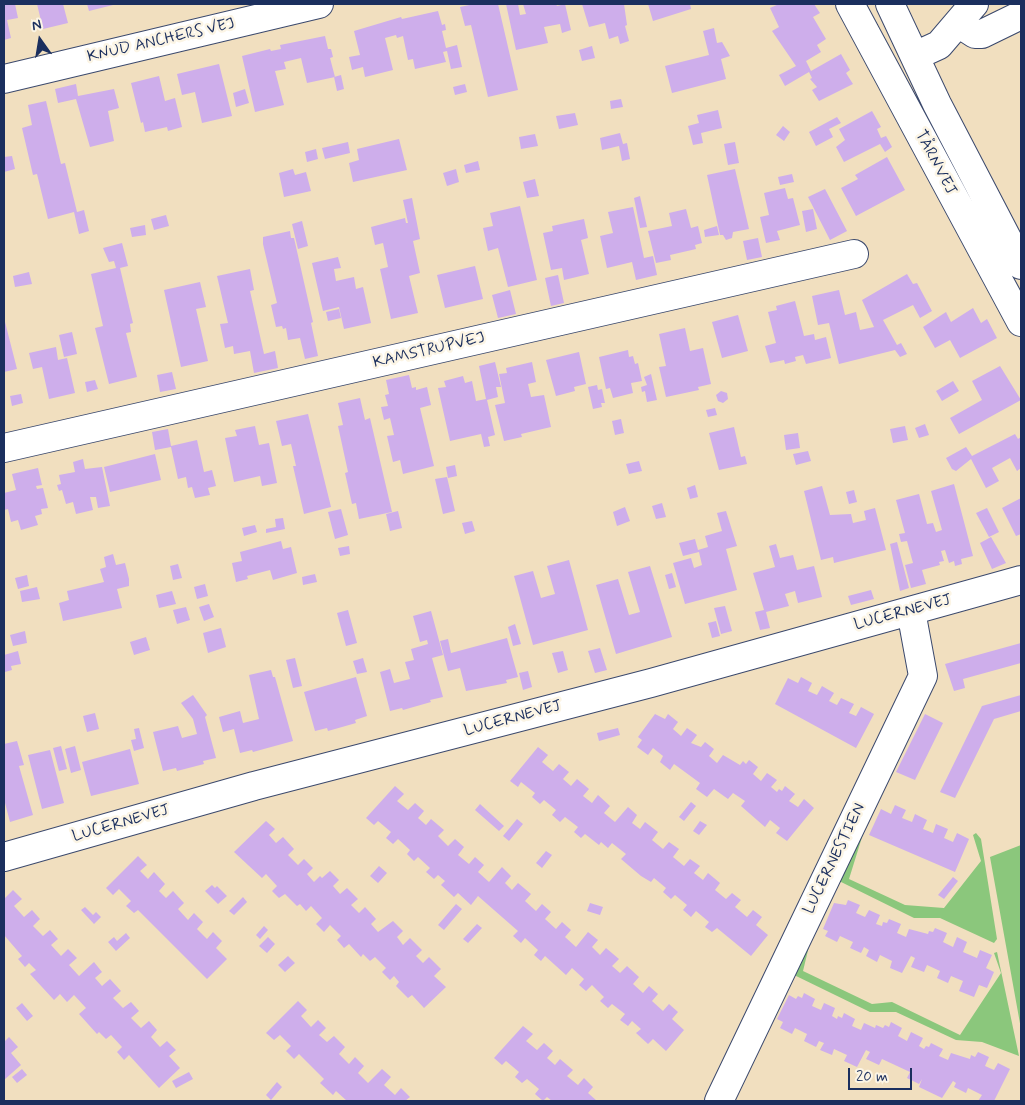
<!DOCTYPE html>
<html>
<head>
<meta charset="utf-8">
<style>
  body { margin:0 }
  #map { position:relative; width:1025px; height:1105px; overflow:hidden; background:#f1dfbf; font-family:Mynerve,sans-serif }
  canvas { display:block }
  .frame { position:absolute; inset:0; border:5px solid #1b2f5e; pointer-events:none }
  .north { position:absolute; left:15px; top:15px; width:50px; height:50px; -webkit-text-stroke:4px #fcf5e5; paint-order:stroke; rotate:347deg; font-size:14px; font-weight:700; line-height:20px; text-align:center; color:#1b2f5e }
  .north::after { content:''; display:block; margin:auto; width:18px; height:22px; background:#1b2f5e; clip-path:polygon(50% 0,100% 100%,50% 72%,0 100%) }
  .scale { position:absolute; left:848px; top:1068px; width:64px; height:22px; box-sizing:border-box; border:2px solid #1b2f5e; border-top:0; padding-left:6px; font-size:15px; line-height:18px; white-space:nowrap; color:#1b2f5e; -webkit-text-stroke:4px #fcf5e5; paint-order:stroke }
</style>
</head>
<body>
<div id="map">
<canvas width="1025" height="1105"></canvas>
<div class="frame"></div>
<div class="north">N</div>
<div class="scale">20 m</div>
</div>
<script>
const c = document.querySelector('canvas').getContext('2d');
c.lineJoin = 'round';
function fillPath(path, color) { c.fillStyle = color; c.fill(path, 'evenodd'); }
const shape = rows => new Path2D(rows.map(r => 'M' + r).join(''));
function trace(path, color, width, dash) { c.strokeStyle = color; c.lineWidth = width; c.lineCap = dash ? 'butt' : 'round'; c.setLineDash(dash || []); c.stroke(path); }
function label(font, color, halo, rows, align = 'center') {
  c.font = font + ' Mynerve,sans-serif'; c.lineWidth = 5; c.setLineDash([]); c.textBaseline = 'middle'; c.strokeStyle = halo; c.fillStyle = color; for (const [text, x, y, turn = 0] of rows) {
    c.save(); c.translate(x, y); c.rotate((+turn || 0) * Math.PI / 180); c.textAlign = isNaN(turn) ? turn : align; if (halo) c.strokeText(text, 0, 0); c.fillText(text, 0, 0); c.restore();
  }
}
fillPath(shape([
  [857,831,863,834,849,879,905,905,944,908,981,861,973,835,976,833,981,839,997,939,994,943,940,918,914,918,835,879],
  [1021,845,1021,1029,990,857],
  [811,938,803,971,872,1004,892,1002,960,1035,1001,973,994,953,997,952,1019,1056,982,1042,956,1040,896,1012,870,1012,792,974]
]), '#8bc77c');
fillPath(shape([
  [4,4,15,4,18,18,7,20,11,38,4,40],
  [37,4,63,4,68,23,43,29],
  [87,4,117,4,89,11],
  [474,4,498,4,518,90,488,97,471,25,465,26,460,7],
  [506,4,518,4,520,15,526,14,523,4,556,4,557,6,565,4,571,30,562,33,560,24,544,27,548,43,516,50],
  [582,4,624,4,627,25,625,26,629,41,620,44,618,36,609,39,605,23,589,27],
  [648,4,690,4,691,9,653,21],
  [779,4,814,4,820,13,813,17,826,39,817,45,821,52,806,61,811,71,841,54,850,70,846,73,853,84,819,101,812,90,817,87,810,79,812,78,809,72,785,86,779,75,796,66,772,31,779,27,770,8],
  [438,11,442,25,445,24,446,30,442,31,446,48,457,45,462,67,451,69,447,51,443,52,446,62,415,69,413,59,408,60,403,36,397,38,396,35,385,38,393,70,365,77,363,67,352,70,349,57,360,55,354,31,401,17,402,19],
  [714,28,717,43,722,42,730,56,721,59,726,79,672,93,665,66,709,55,703,31],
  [325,36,328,49,331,49,333,57,330,58,335,77,307,83,301,58,284,62,286,69,275,71,284,105,255,112,242,56,270,49,271,51,281,49,280,45],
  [592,46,595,58,582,61,579,50],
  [219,64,232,116,202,123,195,92,182,95,177,74],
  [341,75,344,89,337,91,334,77],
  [159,76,165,101,175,98,182,127,168,131,167,127,145,132,143,122,141,123,131,83],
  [76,84,78,96,114,89,119,108,108,111,114,141,90,147,76,99,58,103,55,89],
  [465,84,467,92,455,95,453,87],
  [245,89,249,103,236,107,233,93],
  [621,99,623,107,611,109,610,101],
  [46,101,61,164,65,163,77,212,84,210,89,231,79,234,74,212,48,219,37,174,33,175,22,128,32,125,28,105],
  [718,110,722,128,701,133,703,143,693,145,688,126,699,123,697,115],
  [872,111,881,127,877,129,881,138,886,136,892,147,885,152,880,144,844,162,836,147,845,140,839,129],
  [575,113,578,125,559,129,556,116],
  [837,117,841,123,829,129,833,137,816,146,809,132],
  [783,126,790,132,784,141,776,135],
  [620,133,623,144,627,143,630,159,622,161,619,146,602,150,600,138],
  [535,134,538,146,521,149,519,137],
  [399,139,407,170,353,182,349,163,359,160,357,149],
  [348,142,350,153,325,159,322,148],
  [735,142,739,163,728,165,724,144],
  [316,149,318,159,307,162,305,152],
  [12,156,15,169,4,172,4,157],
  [887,157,905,190,856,216,841,188,858,179,855,175],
  [478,161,480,170,466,173,464,165],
  [293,169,295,175,306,172,311,191,284,197,279,173],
  [456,169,459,182,447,186,443,173],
  [735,169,749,229,733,232,732,238,726,240,723,235,720,235,707,175],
  [792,174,794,182,780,185,778,177],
  [535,179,539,196,527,198,523,182],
  [785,188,788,199,793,198,800,225,777,231,780,240,766,243,760,217,769,215,764,193],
  [825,189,847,231,830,240,808,197],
  [640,196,647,227,640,228,634,198],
  [412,198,420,239,413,241,420,273,409,276,418,313,391,319,380,269,388,267,383,243,375,245,371,227,405,218,406,223,408,223,403,200],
  [520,206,537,280,508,287,498,248,488,251,483,228,493,226,490,213],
  [633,207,644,258,653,256,657,275,636,280,632,262,607,268,600,236,613,233,608,212],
  [686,209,691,228,698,226,702,243,695,245,696,249,670,255,671,260,656,263,648,231,672,226,669,213],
  [813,209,817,229,806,232,802,211],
  [166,215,169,226,154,230,151,219],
  [584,219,588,238,581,240,589,274,564,280,562,268,551,270,543,233,553,231,552,226],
  [302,221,308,246,298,249,292,224],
  [145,225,146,235,132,237,130,228],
  [717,226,719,235,705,237,704,230],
  [290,231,291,238,294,238,313,322,311,323,318,356,305,359,300,338,288,340,286,328,283,329,282,326,276,327,271,305,277,303,263,244,263,237],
  [758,238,762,257,747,260,743,241],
  [122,243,128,266,120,268,133,323,130,324,131,332,126,333,137,377,109,384,95,328,103,326,91,274,116,268,114,261,109,262,103,248],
  [338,257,341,268,334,269,336,281,354,277,356,289,363,287,371,323,344,329,339,307,323,311,312,263],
  [475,266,483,299,445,308,437,275],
  [250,269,254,290,250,291,264,354,275,351,278,368,254,373,250,351,234,354,233,346,225,348,220,324,228,323,217,276],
  [29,272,32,284,15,287,13,276],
  [907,274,913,284,917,283,932,311,920,318,913,305,883,320,897,345,901,343,907,354,900,357,895,350,839,364,829,323,818,325,812,296,839,290,845,315,856,312,860,330,874,327,862,300],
  [558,275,564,303,551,306,545,278],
  [200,282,206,307,196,309,208,361,181,367,164,290],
  [510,290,516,314,498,318,492,295],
  [795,301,804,336,814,334,815,340,826,337,831,358,806,364,803,355,795,357,796,361,785,364,784,360,770,363,765,346,776,343,768,312,777,310,776,306],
  [973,308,981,323,987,319,997,338,960,358,950,340,935,348,923,327,946,312,951,322],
  [339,309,341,318,328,321,326,312],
  [738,315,748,351,722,358,712,322],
  [4,318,17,369,4,372],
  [685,328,690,351,703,348,711,384,698,387,699,390,666,397,659,367,666,366,659,334],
  [72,332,77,354,64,357,59,335],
  [56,347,58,360,67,358,75,393,49,399,42,367,33,369,29,353],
  [628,350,629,357,633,356,635,364,638,363,642,381,631,383,633,393,613,398,610,388,606,389,599,357],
  [579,352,586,384,574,387,575,391,556,396,546,360],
  [495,362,501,387,496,387,498,397,487,400,495,435,488,437,490,446,484,447,481,434,450,441,438,388,446,387,444,381,463,376,465,383,472,381,476,401,486,399,479,366],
  [532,362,536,382,528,384,531,397,544,395,551,427,521,434,522,437,504,441,495,405,505,403,499,374,507,373,506,368],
  [1000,366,1021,400,959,434,950,418,982,400,972,381],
  [172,372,176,389,160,392,157,375],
  [651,374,657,400,647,402,645,391,642,392,641,387,647,385,644,377],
  [409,375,412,388,416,387,416,390,427,387,431,405,420,408,434,466,403,474,400,460,393,462,387,436,394,435,390,418,384,420,381,407,388,406,385,395,389,394,386,380],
  [95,380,98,389,87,392,85,382],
  [953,381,959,391,942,401,936,391],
  [597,385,598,390,602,389,605,403,601,403,602,407,593,409,588,387],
  [721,391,727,393,728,399,723,403,718,401,716,395],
  [21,394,23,403,12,406,10,396],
  [360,398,365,420,370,418,392,512,359,519,356,503,352,504,345,473,348,472,338,426,343,425,338,403],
  [715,408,717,415,708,417,706,410],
  [308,414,331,507,304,514,293,466,296,466,291,444,282,446,276,421],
  [621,419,624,433,615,435,612,421],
  [925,424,929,435,919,438,915,428],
  [255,426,259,445,269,443,277,483,262,486,260,476,234,482,225,438,237,436,235,430],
  [905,426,908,440,893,443,890,429],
  [734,427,741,457,745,456,747,464,719,470,709,433],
  [168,429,171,446,197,440,204,472,212,470,216,486,208,488,210,495,195,498,192,487,188,488,186,477,178,479,171,447,155,450,152,432],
  [798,433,800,448,786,450,784,435],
  [1015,434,1018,439,1021,437,1021,468,1017,471,1010,458,992,468,999,481,986,488,971,459,956,471,952,469,946,458,966,447,972,456],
  [808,451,811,461,796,465,793,454],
  [155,454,161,480,110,492,104,467],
  [83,459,85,469,102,467,110,506,98,508,96,497,90,497,93,510,76,514,73,502,66,504,62,490,59,491,57,485,61,484,59,475,75,472,73,462],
  [639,461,642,471,629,474,626,464],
  [455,465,457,476,448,478,446,467],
  [38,468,42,485,36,486,37,489,43,488,48,508,41,509,42,514,35,516,38,525,21,530,18,520,11,522,8,509,4,510,4,493,16,490,12,474],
  [447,477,455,511,443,514,435,479],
  [954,484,973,556,961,559,962,564,955,566,954,561,949,563,945,550,941,551,944,561,939,562,940,565,922,570,926,584,911,588,905,565,913,563,907,541,901,542,899,534,905,533,896,500,919,494,927,524,933,523,936,532,942,530,931,491],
  [695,485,698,497,690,499,687,488],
  [822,486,830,515,851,514,853,523,866,520,864,511,875,508,886,550,834,563,833,557,821,560,804,491],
  [854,490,857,502,849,504,846,492],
  [1021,498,1021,534,1016,536,1002,508],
  [662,503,666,517,656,519,652,506],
  [625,507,630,521,617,526,613,512],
  [987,508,999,532,989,537,976,513],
  [341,509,348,535,335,539,328,512],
  [398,511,402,528,390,531,386,514],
  [726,511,737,546,726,549,737,590,685,604,673,563,691,558,694,568,702,565,699,552,683,556,679,543,695,539,698,550,708,547,705,536,722,531,717,513],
  [283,518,285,529,266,533,266,529,276,527,275,519],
  [472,521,475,531,465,534,462,523],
  [255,525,257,532,244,536,242,528],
  [991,537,1006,563,992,569,980,543],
  [281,541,283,549,291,547,297,573,273,580,270,570,247,576,248,579,236,582,232,563,242,561,240,552],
  [897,542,909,588,900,591,890,544],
  [776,544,780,558,793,555,797,570,814,566,822,597,798,603,795,591,785,594,789,606,766,612,770,628,760,630,755,612,764,610,753,573,775,567,769,546],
  [349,546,350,554,340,556,338,548],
  [113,554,116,565,125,563,129,579,129,586,117,589,122,608,63,621,59,603,69,600,67,591,104,582,100,569,106,567,104,557],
  [569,560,588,630,533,645,514,576,533,571,541,598,555,594,547,566],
  [178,564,182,578,173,580,170,566],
  [650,566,672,637,616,654,596,585,618,579,629,615,640,612,628,572],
  [672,573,676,587,669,589,665,575],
  [315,574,317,582,303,585,302,577],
  [27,575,29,586,18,589,15,578],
  [205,584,208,596,197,599,194,587],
  [37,587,40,599,22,602,20,591],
  [871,590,874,599,851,605,848,596],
  [172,591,176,604,159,608,156,595],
  [209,604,214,617,204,621,199,607],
  [725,606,732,631,721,634,714,608],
  [186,607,190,620,177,624,173,610],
  [348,610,357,643,346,646,337,613],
  [431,611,443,655,432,658,443,697,430,700,431,702,403,710,402,708,390,711,380,672,390,669,394,683,410,679,405,662,414,660,411,649,428,644,427,640,420,642,413,616],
  [716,621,720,636,712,638,708,623],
  [515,624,521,644,513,646,508,627],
  [221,628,226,647,208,653,203,633],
  [25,631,27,643,13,646,10,635],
  [146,637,150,650,134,655,130,642],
  [507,638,518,677,506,680,507,683,466,691,460,668,448,671,440,641,448,639,451,653],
  [1021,643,1021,663,963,679,965,688,954,691,945,664],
  [600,648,607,670,595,673,588,651],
  [18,651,21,664,11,666,12,670,5,672,4,655],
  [563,651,568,670,558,673,552,653],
  [295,658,302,686,293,688,286,660],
  [363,658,367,672,357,674,353,661],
  [271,670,273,677,275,677,293,741,253,752,252,750,240,753,234,729,223,732,219,717,240,711,243,723,259,719,249,675],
  [528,671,532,687,523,690,519,673],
  [356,677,367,716,355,720,356,723,328,731,327,728,315,731,304,692],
  [801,677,812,683,808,691,817,695,822,686,834,693,829,701,837,705,841,698,854,704,849,713,856,716,861,707,874,714,856,748,775,704,788,678,798,683],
  [193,695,207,715,205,717,216,758,203,761,204,764,177,771,176,768,163,771,153,732,178,726,182,738,197,734,193,719,181,703],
  [1021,695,1021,711,994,719,955,798,940,792,982,706],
  [95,713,99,729,87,732,83,716],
  [655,714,665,719,668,714,678,722,673,729,681,736,687,728,697,735,691,743,701,747,705,742,714,749,709,756,717,763,723,755,740,765,743,761,746,764,749,760,758,767,753,774,761,781,767,773,777,780,771,787,777,792,779,789,782,791,785,786,795,794,789,801,798,807,804,799,814,808,787,841,776,833,780,828,770,820,765,827,741,806,745,801,733,793,728,799,714,789,707,797,696,789,700,783,674,764,670,770,660,762,663,756,653,748,648,755,637,747,642,740,638,737],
  [925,714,943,723,915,780,896,772],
  [139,728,144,748,134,751,131,740,136,739,134,729],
  [618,728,620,735,599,741,597,733],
  [17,741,24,765,19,766,33,815,10,822,4,799,4,744],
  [61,746,67,769,59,771,53,748],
  [75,746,81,770,71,773,65,749],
  [538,747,548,755,542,762,553,771,559,764,569,772,563,779,571,786,577,779,589,789,583,796,592,803,598,795,610,806,604,813,615,822,628,807,637,815,632,823,640,829,645,822,658,832,652,840,663,849,669,842,679,849,673,857,684,866,690,859,700,866,694,873,703,880,708,873,720,883,715,890,726,899,732,893,741,900,735,907,747,917,753,910,762,917,756,925,768,935,751,956,717,928,712,932,705,927,709,922,696,911,691,917,683,910,687,905,675,895,671,899,663,892,666,888,654,878,651,882,641,876,621,859,626,854,612,843,608,848,601,842,599,845,585,834,581,838,574,832,578,827,565,817,560,822,552,815,556,810,544,800,540,804,532,797,535,793,521,782,518,787,510,781],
  [130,749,139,784,91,796,82,762],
  [50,750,64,803,42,809,28,755],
  [395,786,404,794,397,801,408,810,415,803,424,811,418,818,426,825,431,819,444,830,438,836,448,846,455,839,464,847,458,855,469,864,475,857,484,865,478,872,489,882,502,867,511,876,505,883,512,890,518,883,531,894,525,901,536,911,542,904,551,912,545,919,556,929,562,922,571,930,565,937,576,947,588,932,598,940,592,947,600,955,606,948,619,959,612,966,620,973,627,966,639,977,633,984,643,993,649,986,658,994,652,1001,663,1011,669,1004,678,1012,672,1019,684,1030,666,1051,653,1039,648,1044,636,1033,641,1029,632,1021,628,1026,620,1020,625,1014,612,1004,608,1008,600,1001,604,997,592,985,586,991,579,985,584,979,572,968,566,975,545,956,541,961,534,955,538,950,525,938,521,943,513,936,518,931,478,896,471,905,458,893,454,897,441,885,445,881,438,875,434,879,426,872,430,868,418,857,414,861,407,854,410,850,398,839,393,844,386,838,391,832,378,821,374,825,366,818],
  [691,802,696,806,684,821,679,817],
  [480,804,504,826,499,831,475,810],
  [895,805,906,810,902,818,912,822,915,814,927,820,923,829,933,833,936,824,948,829,944,838,953,842,957,833,969,839,955,872,869,835,881,809,891,814],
  [517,819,523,824,509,841,503,836],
  [266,821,275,829,269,835,276,843,283,837,294,849,288,855,298,865,304,859,313,868,307,874,314,882,320,876,322,878,330,871,339,880,333,886,340,894,347,888,358,899,351,905,359,913,365,907,376,919,371,924,378,932,393,921,403,931,397,937,403,945,410,938,422,950,416,956,423,963,429,957,441,969,434,976,446,987,424,1008,412,995,408,998,396,986,399,982,394,976,390,980,382,972,386,968,375,957,370,961,363,954,361,957,349,944,344,948,337,940,341,936,330,925,324,932,316,924,322,918,311,906,306,911,300,904,297,906,285,894,279,898,272,891,277,886,266,874,262,878,234,852],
  [700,821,707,825,699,835,693,831],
  [546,851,552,855,542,868,536,863],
  [138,856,147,865,140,871,148,879,154,872,165,884,159,891,166,898,173,891,184,903,178,909,188,920,194,913,203,922,197,929,207,939,213,932,222,941,216,948,227,959,207,979,138,910,134,913,126,906,131,901,119,889,113,895,106,888],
  [379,866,387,873,378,883,370,876],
  [953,877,958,881,944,899,938,895],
  [212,885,215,888,217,886,227,896,218,904,205,891],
  [13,890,22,899,14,906,24,917,32,910,40,919,33,926,43,936,50,930,58,939,51,945,61,956,68,949,77,958,69,965,79,976,94,962,102,972,95,978,102,986,110,979,121,991,113,998,123,1008,131,1002,139,1011,131,1018,141,1028,149,1021,157,1030,151,1037,160,1047,167,1041,176,1050,169,1056,180,1068,159,1088,129,1055,124,1060,117,1052,122,1047,111,1035,106,1039,99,1032,97,1034,79,1014,86,1008,74,995,67,1002,60,994,54,1000,30,974,36,970,29,963,25,967,18,959,22,956,4,935,4,899],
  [243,897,247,902,234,915,229,911],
  [848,900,860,905,856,913,865,917,869,910,880,915,876,924,882,926,883,922,887,923,889,919,901,924,897,933,906,937,909,929,928,934,929,931,933,932,935,928,947,933,943,942,953,947,957,937,967,942,963,952,977,958,980,950,992,955,986,968,994,972,987,988,979,985,974,997,959,991,963,981,951,976,948,983,937,978,940,971,927,965,924,972,911,967,915,958,911,956,902,973,890,968,892,961,880,955,877,962,866,956,869,950,864,947,861,953,850,948,853,942,840,936,837,942,825,936,828,931,823,929,834,903,846,905],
  [590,903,603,907,600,915,587,911],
  [456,904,462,909,444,930,438,925],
  [85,907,93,915,96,912,101,917,94,924,81,910],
  [477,924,482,928,468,943,463,939],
  [264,926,268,930,260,939,256,935],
  [126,933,130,938,116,951,108,942,114,937,117,941],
  [268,937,275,944,267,953,259,946],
  [288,956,295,963,285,972,278,965],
  [804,993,815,999,812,1006,821,1010,824,1003,835,1008,832,1016,837,1019,838,1016,842,1018,844,1013,855,1019,852,1026,861,1030,864,1023,875,1028,876,1025,883,1028,885,1025,889,1027,891,1022,902,1028,898,1036,907,1041,911,1032,923,1038,919,1046,924,1049,926,1046,929,1047,931,1043,943,1049,939,1056,948,1060,951,1053,970,1059,971,1055,975,1057,978,1052,989,1057,985,1066,994,1070,998,1063,1010,1069,994,1101,978,1101,982,1095,968,1088,966,1093,954,1087,956,1083,953,1081,942,1098,919,1087,922,1079,919,1084,907,1078,910,1072,882,1059,879,1065,866,1059,870,1052,866,1050,857,1067,844,1061,847,1055,834,1049,832,1055,820,1050,824,1043,819,1041,816,1047,804,1041,807,1034,795,1028,792,1034,780,1028,783,1022,777,1019,789,995,796,999,798,996,802,998],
  [298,1001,307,1010,301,1016,311,1027,318,1020,326,1028,319,1035,327,1042,334,1036,345,1047,339,1054,349,1064,355,1057,364,1066,358,1073,368,1083,382,1069,391,1077,384,1085,395,1095,401,1088,410,1097,405,1101,347,1101,336,1091,333,1095,320,1083,324,1079,299,1054,294,1059,286,1051,291,1046,280,1035,274,1040,266,1033],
  [22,1003,33,1016,27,1021,16,1008],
  [523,1026,533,1034,526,1041,537,1050,544,1043,553,1051,547,1058,555,1065,560,1059,573,1070,567,1076,578,1085,584,1078,593,1087,588,1093,597,1101,552,1101,547,1097,543,1101,535,1094,539,1089,527,1079,522,1083,515,1077,519,1072,506,1061,502,1065,494,1058],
  [9,1037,18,1047,11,1053,21,1065,4,1080,4,1042],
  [22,1069,27,1075,17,1083,12,1077],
  [189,1072,193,1079,176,1088,172,1081],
  [277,1082,282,1087,271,1100,266,1095]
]), '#ceaeeb');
const minor = shape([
  [850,4,1021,322],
  [890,4,937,104,1021,265],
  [958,23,975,34,982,34,1021,15],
  [915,56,939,45,974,4],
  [4,79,319,4],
  [4,448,854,254],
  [4,857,254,786,651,683,1021,580],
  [719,1101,923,676,911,611]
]);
trace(minor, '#3b496d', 30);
trace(minor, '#fff', 28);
label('16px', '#1b2f5e', '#fcf5e5', [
  ["KNUD ANCHERS VEJ",161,41,-13],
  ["TÅRNVEJ",935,163,62],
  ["KAMSTRUPVEJ",429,351,-13],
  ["LUCERNEVEJ",903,613,-15],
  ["LUCERNEVEJ",513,719,-15],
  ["LUCERNEVEJ",121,824,-16],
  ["LUCERNESTIEN",835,859,-64]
]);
</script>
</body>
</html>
